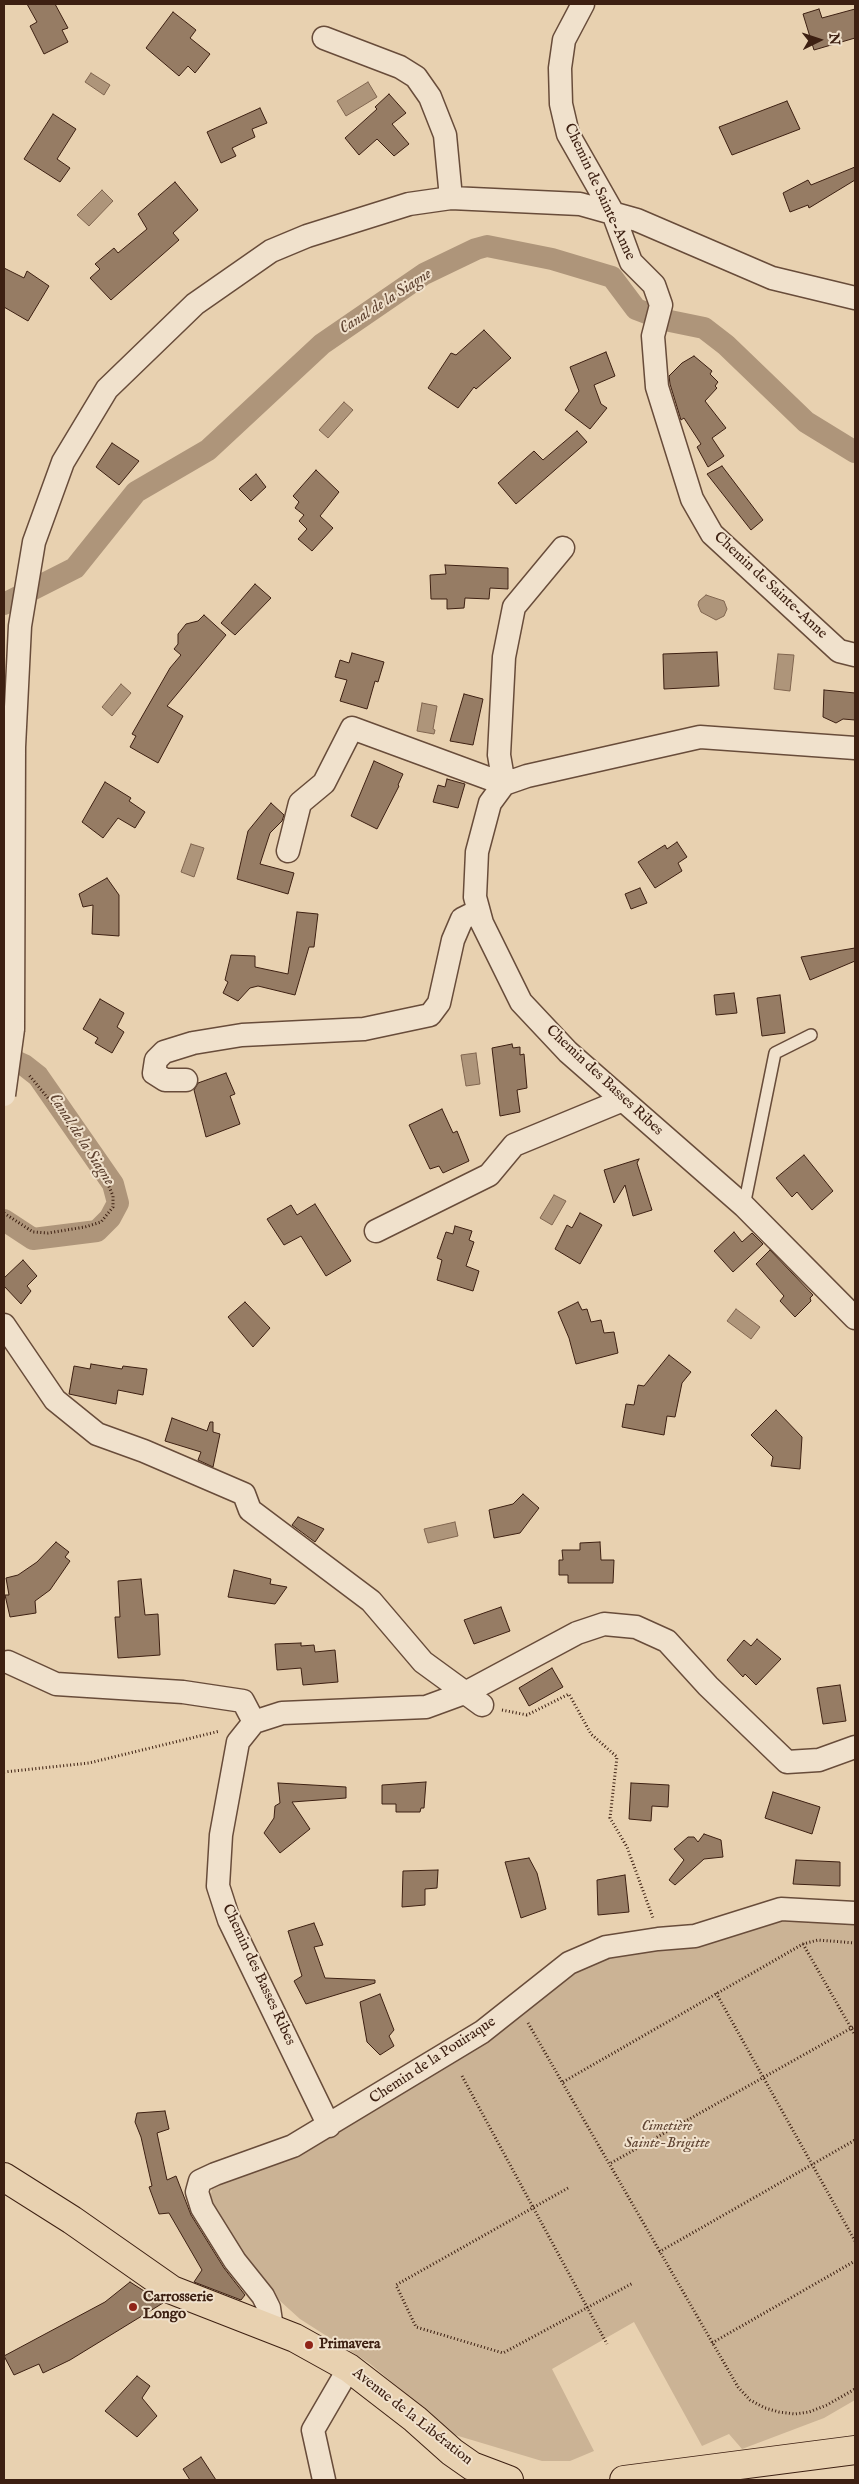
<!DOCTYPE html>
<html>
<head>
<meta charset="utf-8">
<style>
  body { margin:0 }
  #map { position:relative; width:859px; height:2484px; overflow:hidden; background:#e8d1b0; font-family:"IM FELL English",serif }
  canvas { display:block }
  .frame { position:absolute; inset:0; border:5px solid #3d2012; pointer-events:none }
  .north { position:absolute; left:794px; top:15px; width:50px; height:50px; -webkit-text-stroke:4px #f0e1cc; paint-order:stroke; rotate:86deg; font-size:14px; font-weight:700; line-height:20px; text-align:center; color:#3d2012 }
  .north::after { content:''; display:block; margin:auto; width:18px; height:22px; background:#3d2012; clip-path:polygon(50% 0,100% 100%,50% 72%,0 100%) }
</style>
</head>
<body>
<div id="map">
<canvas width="859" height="2484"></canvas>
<div class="frame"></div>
<div class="north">N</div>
</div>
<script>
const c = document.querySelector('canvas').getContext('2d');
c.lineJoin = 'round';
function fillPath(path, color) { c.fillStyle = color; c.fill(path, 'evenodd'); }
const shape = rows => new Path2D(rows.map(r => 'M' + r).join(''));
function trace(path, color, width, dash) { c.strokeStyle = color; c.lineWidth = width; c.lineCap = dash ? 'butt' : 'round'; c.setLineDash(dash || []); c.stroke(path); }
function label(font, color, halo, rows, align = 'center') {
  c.font = font + ' "IM FELL English",serif'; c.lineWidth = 4; c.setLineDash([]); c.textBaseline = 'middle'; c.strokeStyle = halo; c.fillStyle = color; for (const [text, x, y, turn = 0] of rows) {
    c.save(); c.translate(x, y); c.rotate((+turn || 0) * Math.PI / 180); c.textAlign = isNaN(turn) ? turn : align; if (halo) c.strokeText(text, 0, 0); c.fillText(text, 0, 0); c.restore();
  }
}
fillPath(shape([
  [781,1915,855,1919,855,2400,824,2418,742,2449,729,2434,702,2446,634,2322,552,2369,594,2451,570,2461,542,2461,455,2435,369,2363,300,2319,279,2300,240,2256,209,2207,212,2188,221,2179,569,1972,596,1961]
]), '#cbb395');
const water = shape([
  [91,73,110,85,104,95,85,82,91,73],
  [368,82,377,97,346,116,337,101,368,82],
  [102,190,113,201,89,226,77,215,102,190],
  [344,402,353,410,328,438,319,430,344,402],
  [706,595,724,601,727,609,724,616,716,620,701,612,698,605,699,601,706,595],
  [778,654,794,655,790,691,774,689,778,654],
  [121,684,131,693,112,716,102,707,121,684],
  [422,703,437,706,433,729,435,730,434,734,417,731,422,703],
  [191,844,204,848,194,877,181,872,191,844],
  [476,1053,480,1084,466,1086,461,1055,476,1053],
  [554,1195,566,1201,552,1225,540,1218,554,1195],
  [736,1309,760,1327,751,1339,727,1321,736,1309],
  [455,1522,458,1536,428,1543,424,1529,455,1522]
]);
fillPath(water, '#ae957a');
trace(water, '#816650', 1);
trace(shape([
  [4,604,75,568,136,492,208,450,322,344,424,274,476,249,487,246,552,259,612,277,636,309,665,320,704,328,726,345,806,422,855,452],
  [4,1056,24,1065,38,1076,113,1184,118,1203,110,1218,97,1231,33,1239,4,1220]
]), '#ae957a', 22);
const building = shape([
  [27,4,55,4,68,28,62,30,68,42,44,54,30,26,37,22,27,4],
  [819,9,822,18,855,9,855,38,814,50,803,14,819,9],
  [173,12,196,30,190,38,210,54,195,73,188,66,179,76,146,48,173,12],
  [389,94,406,113,392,124,409,144,394,156,377,139,359,155,345,138,377,109,375,107,389,94],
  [787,101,800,129,732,155,719,127,787,101],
  [260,108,267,123,252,129,255,137,232,148,236,156,221,163,207,132,260,108],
  [53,114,76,129,57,159,70,168,60,182,24,159,53,114],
  [855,167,855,180,809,208,808,205,790,212,783,193,808,180,811,185,855,167],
  [175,182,198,210,173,233,179,240,111,300,90,278,100,269,95,264,114,248,118,253,147,229,138,214,175,182],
  [4,268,24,278,27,271,49,286,28,321,4,307,4,268],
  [484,330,511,358,476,389,474,387,458,408,428,388,451,353,456,355,484,330],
  [606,352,615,376,594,385,601,404,607,408,590,429,565,410,579,391,570,367,606,352],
  [694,356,712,371,710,374,718,382,715,386,717,388,705,401,726,428,712,438,724,456,708,467,697,447,701,444,684,418,681,420,670,384,669,376,682,363,694,356],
  [577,431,587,442,516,504,498,483,534,451,543,460,577,431],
  [112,443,139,461,119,485,96,467,112,443],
  [722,466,763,520,751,530,707,474,722,466],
  [316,470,339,492,320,516,333,528,312,551,298,539,307,529,299,521,304,515,295,508,299,502,293,496,316,470],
  [256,474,266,487,251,501,239,489,256,474],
  [445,565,508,568,508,589,490,588,489,599,465,598,464,608,447,609,447,599,431,599,430,575,446,574,445,565],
  [255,584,271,598,235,635,221,623,255,584],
  [204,615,226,635,167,706,183,716,158,763,130,747,136,736,132,734,170,668,181,655,174,649,178,644,178,634,186,624,198,621,204,615],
  [717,652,719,686,664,689,663,654,717,652],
  [352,653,384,662,378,682,375,681,367,709,340,701,347,680,335,677,340,660,349,663,352,653],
  [824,690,855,693,855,720,843,719,836,723,823,717,824,690],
  [464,694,483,699,473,745,450,741,464,694],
  [374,761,403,774,398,785,399,786,377,829,351,816,374,761],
  [447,779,465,784,458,808,433,802,438,785,445,787,447,779],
  [105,782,131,798,129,801,145,812,135,828,118,818,103,838,82,822,105,782],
  [271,803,284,815,282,821,270,833,260,864,294,873,288,894,237,879,248,831,271,803],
  [677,842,687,857,678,863,682,871,655,888,638,862,665,845,667,849,677,842],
  [107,878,119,895,119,936,92,934,93,905,83,907,79,894,107,878],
  [640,888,647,903,631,909,625,894,640,888],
  [297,912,318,914,314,947,309,947,295,995,258,986,250,988,238,1001,223,993,228,982,225,980,231,955,255,956,255,967,288,974,297,912],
  [855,948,855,961,810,980,801,957,855,948],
  [734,993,737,1013,716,1015,714,995,734,993],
  [780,995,785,1033,762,1036,757,998,780,995],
  [100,999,124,1013,117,1027,124,1032,112,1053,95,1043,98,1038,83,1029,100,999],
  [512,1044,513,1048,520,1047,520,1055,524,1054,527,1088,517,1090,520,1112,500,1116,492,1048,512,1044],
  [226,1073,235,1094,230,1096,240,1124,206,1137,194,1090,198,1083,226,1073],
  [442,1109,453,1133,457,1131,469,1161,443,1173,439,1166,430,1169,409,1125,442,1109],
  [804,1155,833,1191,812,1210,797,1192,792,1197,776,1178,804,1155],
  [639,1159,637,1163,652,1210,633,1216,625,1185,614,1203,604,1170,639,1159],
  [315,1204,351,1261,326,1276,301,1236,284,1245,267,1219,291,1205,297,1215,315,1204],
  [580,1213,602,1225,580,1264,555,1249,567,1225,572,1228,580,1213],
  [455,1226,472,1231,469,1240,474,1242,466,1266,479,1271,473,1291,437,1280,442,1260,437,1258,446,1232,453,1234,455,1226],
  [734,1232,742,1242,752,1233,763,1244,733,1272,714,1251,734,1232],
  [770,1250,813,1295,810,1298,811,1301,795,1317,780,1301,784,1296,756,1264,770,1250],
  [23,1260,37,1276,27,1286,31,1291,21,1304,4,1286,4,1278,23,1260],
  [245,1302,270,1328,253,1347,228,1317,245,1302],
  [578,1302,582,1310,587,1309,591,1322,601,1320,604,1333,614,1332,618,1353,576,1364,569,1338,558,1312,578,1302],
  [669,1355,691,1372,682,1383,675,1417,667,1416,664,1435,622,1427,626,1404,634,1405,638,1385,644,1386,669,1355],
  [91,1364,122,1369,123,1366,147,1369,143,1395,118,1390,116,1404,69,1394,74,1366,90,1369,91,1364],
  [776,1410,802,1437,800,1469,771,1466,773,1457,751,1435,776,1410],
  [172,1418,207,1431,210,1422,213,1422,213,1432,220,1434,213,1467,198,1460,201,1452,165,1441,172,1418],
  [523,1494,539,1508,520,1533,494,1538,489,1510,513,1504,523,1494],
  [298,1517,324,1529,315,1542,292,1525,298,1517],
  [56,1542,69,1552,65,1557,70,1561,50,1590,35,1601,36,1613,10,1617,5,1595,9,1595,6,1578,18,1575,37,1562,56,1542],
  [600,1542,601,1560,614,1560,613,1583,568,1583,568,1575,559,1575,559,1560,563,1560,562,1550,580,1550,580,1543,600,1542],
  [234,1570,271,1579,270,1584,287,1587,275,1604,228,1597,234,1570],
  [141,1579,145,1615,158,1614,160,1655,118,1658,115,1617,120,1617,118,1581,141,1579],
  [501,1607,510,1631,474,1644,464,1620,501,1607],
  [757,1639,781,1659,756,1685,745,1674,743,1677,727,1660,744,1640,751,1646,757,1639],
  [301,1643,301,1646,314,1645,315,1652,335,1650,338,1682,303,1685,301,1668,277,1670,275,1644,301,1643],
  [552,1668,563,1687,529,1706,519,1688,552,1668],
  [840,1685,846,1721,823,1724,817,1688,840,1685],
  [426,1782,424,1808,421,1808,420,1812,396,1812,396,1804,382,1804,382,1785,426,1782],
  [278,1783,346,1787,346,1798,292,1802,310,1829,280,1853,264,1833,274,1818,275,1806,280,1803,278,1783],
  [631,1783,669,1785,668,1807,652,1806,651,1821,629,1819,631,1783],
  [773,1792,820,1807,812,1834,765,1818,773,1792],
  [704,1834,721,1840,723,1857,704,1859,675,1885,669,1880,684,1860,674,1849,688,1837,694,1837,698,1842,704,1834],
  [529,1858,537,1873,546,1909,521,1918,505,1862,529,1858],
  [796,1860,840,1862,840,1886,793,1884,796,1860],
  [438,1870,437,1888,425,1889,425,1905,402,1907,403,1871,438,1870],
  [625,1875,629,1912,598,1915,597,1880,625,1875],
  [314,1923,323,1945,314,1947,325,1978,375,1980,375,1983,306,2004,294,1981,302,1976,288,1931,314,1923],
  [380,1994,394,2030,389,2036,394,2046,380,2055,367,2042,360,2002,380,1994],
  [165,2111,169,2129,157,2133,167,2180,176,2176,191,2215,224,2268,245,2295,241,2300,194,2282,202,2270,169,2213,159,2214,149,2187,152,2186,141,2137,135,2122,137,2113,165,2111],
  [130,2282,163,2303,70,2360,43,2373,39,2364,14,2375,4,2356,105,2302,130,2282],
  [137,2376,150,2386,142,2398,157,2416,137,2437,105,2411,137,2376],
  [201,2457,216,2480,190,2480,183,2469,201,2457]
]);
fillPath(building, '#967c64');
trace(building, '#3d2012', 1);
const lane = shape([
  [744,1206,775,1053,811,1035]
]);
const street = shape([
  [583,4,564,40,560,68,561,104,568,134,613,213,631,262,654,285,661,305,653,336,657,387,692,499,712,534,839,651,855,655],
  [324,38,400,67,416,77,430,97,445,135,451,198],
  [855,748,700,737,527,776,504,784,490,803,477,852,475,897,482,923,521,1002,568,1052,744,1206,855,1318],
  [288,851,300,803,324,783,352,728,504,784,499,755,504,657,514,607,563,548],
  [13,1029,14,747,20,626,34,542,63,462,107,389,195,304,271,251,307,236,409,204,451,198,580,204,637,220,772,278,855,298],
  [186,1080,165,1080,154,1073,156,1060,164,1052,193,1043,242,1035,364,1029,430,1015,439,1003,453,940,462,919,478,911],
  [376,1231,489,1175,514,1145,623,1100],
  [4,1325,55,1400,97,1434,144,1451,244,1494,250,1510,371,1601,423,1662,482,1705],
  [8,1662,56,1684,183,1692,243,1701,254,1722],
  [329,2126,229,1920,218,1886,221,1835,238,1742,254,1722,282,1713,426,1707,467,1692,577,1633,604,1624,636,1627,667,1641,708,1686,787,1762,819,1760,855,1747],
  [272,2328,269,2308,263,2296,235,2261,202,2208,197,2192,200,2181,215,2174,293,2146,482,2032,569,1963,606,1947,658,1939,695,1936,781,1909,855,1913],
  [324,2480,313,2430,349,2368]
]);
const primary = shape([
  [4,2177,72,2220,172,2290,295,2338,349,2368,415,2419,452,2452,472,2466,509,2480],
  [624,2480,855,2450]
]);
trace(lane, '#684c3a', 14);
trace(street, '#684c3a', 25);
trace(primary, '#3d2012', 30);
trace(shape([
  [4,1213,33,1232,48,1233,85,1227,101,1222,113,1207,113,1196,107,1182,52,1103,29,1075],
  [502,1710,527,1715,569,1694,591,1734,617,1757,610,1818,627,1847,653,1918],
  [4,1772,89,1763,220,1731],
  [803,1944,855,2035],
  [716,1993,855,2241],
  [528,2023,738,2387,750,2400,765,2408,779,2412,795,2414,809,2412,827,2405,855,2389],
  [462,2076,607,2344],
  [563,2082,803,1944,818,1940,855,1943],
  [611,2163,855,2026],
  [568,2188,396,2285,416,2327,503,2353,633,2283],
  [659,2252,855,2140],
  [712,2343,855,2261]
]), '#3d2012', 3, [1, 2.5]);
trace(lane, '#f0e1cc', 11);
trace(street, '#f0e1cc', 22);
trace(primary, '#e8d1b0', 28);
const streetBridge = shape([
  [4,1095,13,1029]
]);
trace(streetBridge, '#684c3a', 25, []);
trace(streetBridge, '#f0e1cc', 22);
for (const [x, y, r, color] of [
  [133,2307,5,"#8f2418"],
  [309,2345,5,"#8f2418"]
]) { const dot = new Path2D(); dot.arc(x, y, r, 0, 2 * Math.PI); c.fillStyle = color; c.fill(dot); trace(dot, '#f0e1cc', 2); }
label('15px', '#3d2012', '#f0e1cc', [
  ["Chemin de Sainte-Anne",599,192,65],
  ["Chemin de Sainte-Anne",770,586,43],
  ["Chemin des Basses Ribes",604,1081,43],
  ["Chemin des Basses Ribes",258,1975,65],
  ["Chemin de la Pouiraque",433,2061,-33],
  ["Avenue de la Libération",412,2417,38]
]);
label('italic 15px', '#604533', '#f0e1cc', [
  ["Cimetière",667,2127],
  ["Sainte-Brigitte",667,2144]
]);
label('bold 15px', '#3d2012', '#f0e1cc', [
  ["Carrosserie",143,2298],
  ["Longo",143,2315],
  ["Primavera",319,2345]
], 'left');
label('italic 16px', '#5f4331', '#f0e1cc', [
  ["Canal de la Siagne",386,302,-33],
  ["Canal de la Siagne",81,1140,57]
]);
</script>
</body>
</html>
